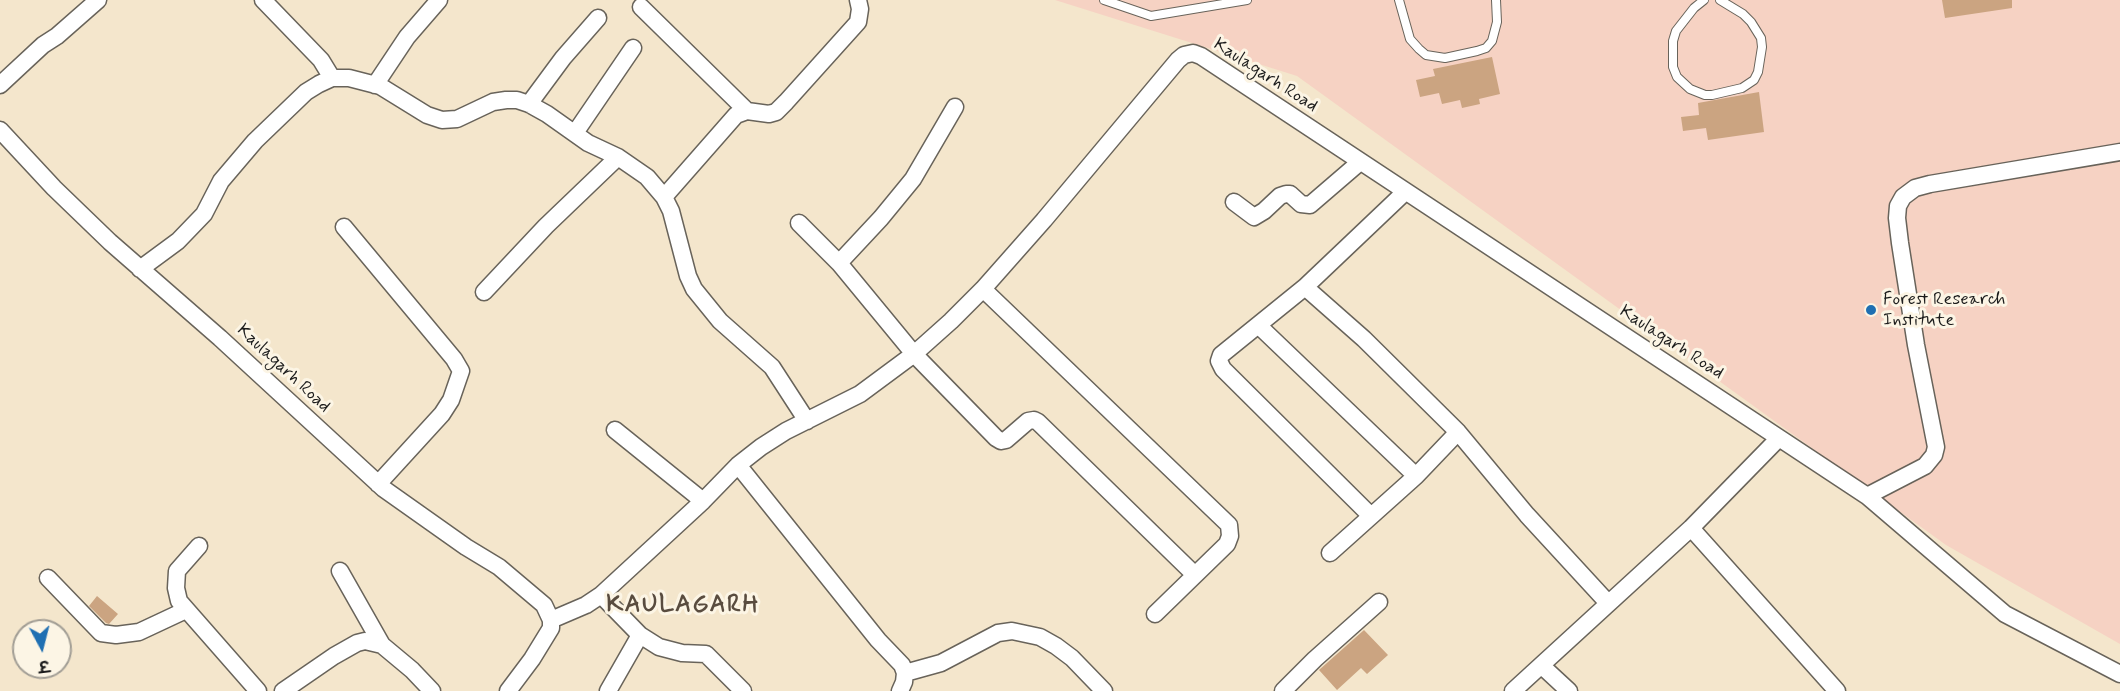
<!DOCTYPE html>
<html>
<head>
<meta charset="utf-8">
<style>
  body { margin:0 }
  #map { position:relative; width:2120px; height:691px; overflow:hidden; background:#f4e6cc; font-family:Mynerve,"Playpen Sans Deva",sans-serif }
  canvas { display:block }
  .north { position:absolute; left:12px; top:619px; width:60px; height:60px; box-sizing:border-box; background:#fcf5e5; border:2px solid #a29e95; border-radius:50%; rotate:173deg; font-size:16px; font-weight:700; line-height:24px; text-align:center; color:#1c1c1c }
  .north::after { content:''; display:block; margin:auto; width:21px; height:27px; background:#1f6fb2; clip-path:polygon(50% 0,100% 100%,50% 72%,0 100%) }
</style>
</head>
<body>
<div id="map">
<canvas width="2120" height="691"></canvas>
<div class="north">उ</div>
</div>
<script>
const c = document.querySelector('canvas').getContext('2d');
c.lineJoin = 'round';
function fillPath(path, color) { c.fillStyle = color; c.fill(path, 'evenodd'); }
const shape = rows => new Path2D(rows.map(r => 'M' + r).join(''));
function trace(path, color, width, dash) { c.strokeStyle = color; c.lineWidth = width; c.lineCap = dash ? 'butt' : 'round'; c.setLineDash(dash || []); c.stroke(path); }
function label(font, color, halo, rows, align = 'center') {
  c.font = font + ' Mynerve,sans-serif'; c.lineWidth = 6; c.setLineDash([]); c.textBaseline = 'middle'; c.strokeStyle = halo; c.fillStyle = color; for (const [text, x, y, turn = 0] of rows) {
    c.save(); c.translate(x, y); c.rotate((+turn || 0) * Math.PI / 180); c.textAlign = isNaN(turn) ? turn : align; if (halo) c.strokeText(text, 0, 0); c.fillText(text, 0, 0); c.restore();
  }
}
fillPath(shape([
  [1055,0,2120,0,2120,644,1946,545,1297,76]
]), '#f6d2c3');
fillPath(shape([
  [1942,0,2012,0,2012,8,1945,18],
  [1492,57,1500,94,1479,99,1480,104,1462,108,1460,100,1442,104,1439,93,1420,97,1416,80,1435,76,1433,69],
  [1759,92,1764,132,1708,140,1706,128,1683,131,1681,117,1699,115,1698,103],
  [97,596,118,614,109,624,106,623,89,606],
  [1364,630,1388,655,1367,674,1361,668,1337,690,1319,670]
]), '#cba481');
const service = shape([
  [1104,0,1151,16,1247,0],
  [1399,0,1410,39,1419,49,1426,55,1445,58,1477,51,1486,48,1492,41,1497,22,1496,0],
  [1704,0,1694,8,1676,31,1673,41,1673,67,1677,77,1690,89,1705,95,1712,95,1742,88,1754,80,1758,72,1762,47,1761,38,1751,22,1743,14,1720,0]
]);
const minor = shape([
  [263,0,321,60,332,78],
  [641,7,747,111],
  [0,85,43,45,57,36,98,0],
  [375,85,407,37,439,0],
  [529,104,563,58,598,18],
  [0,130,54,188,110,242,220,338,384,489,466,547,499,567,544,605,551,620,551,628,532,659,508,691],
  [575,133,633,48],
  [664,197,736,115,747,111,769,114,776,112,786,102,858,22,860,9,858,0],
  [1234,202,1254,217,1264,211,1280,196,1286,194,1290,194,1301,204,1310,205,1360,162],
  [799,223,839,263,914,354,996,438,1001,441,1006,440,1028,421,1034,420,1038,422,1195,575],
  [344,227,454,359,461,371,451,400,442,414,378,484],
  [839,263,881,218,913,179,955,107],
  [140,269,178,241,204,214,221,181,255,141,306,92,319,84,332,78,349,78,380,86,427,115,442,120,457,119,493,102,506,100,517,100,529,104,547,114,588,143,618,157,647,177,664,197,671,211,688,276,694,289,720,321,772,367,807,421],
  [1305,287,1364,339,1458,432,1527,515,1608,603],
  [983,289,1229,525,1230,536,1227,544,1155,614],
  [484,292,546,226,618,157],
  [1258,325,1416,476],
  [615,430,703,501],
  [738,465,878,640,902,665,905,673,904,682,900,691],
  [1867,496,1925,466,1934,455,1936,447,1916,345,1900,243,1897,218,1898,206,1903,197,1915,188,1930,184,2120,152],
  [1370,515,1223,369,1219,361,1221,355,1305,287,1405,192],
  [1691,528,1837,691],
  [199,546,177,571,176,588,179,601,258,691],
  [1330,553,1416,476,1458,432],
  [340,571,382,645,412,670,432,691],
  [48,578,101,633,116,635,139,632,186,610],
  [601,595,640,635,659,647,682,653,706,654,743,691],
  [551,620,586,605,601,595,703,501,738,465,761,447,786,431,860,394,914,354,951,321,983,289,1044,220,1178,60,1184,55,1193,53,1201,56,1867,496,2005,614,2120,674],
  [1542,666,1569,691],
  [905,673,941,663,998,633,1012,631,1040,637,1056,646,1072,658,1104,691],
  [283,691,334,656,357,643,365,641,382,645],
  [608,691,640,635],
  [1283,691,1315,659,1379,602],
  [1513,691,1691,528,1779,438]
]);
trace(service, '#68635a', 10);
trace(minor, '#68635a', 19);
trace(service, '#fff', 8);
trace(minor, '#fff', 16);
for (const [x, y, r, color] of [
  [1871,310,6,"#1f6fb2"]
]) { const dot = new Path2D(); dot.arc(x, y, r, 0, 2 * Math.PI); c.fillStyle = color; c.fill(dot); trace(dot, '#fcf5e5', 2); }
label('18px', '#1c1c1c', '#fcf5e5', [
  ["Kaulagarh Road",1265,76,33],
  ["Kaulagarh Road",1671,343,33],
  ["Kaulagarh Road",283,369,43]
]);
label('18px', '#1c1c1c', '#fcf5e5', [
  ["Forest Research",1883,300],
  ["Institute",1883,321]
], 'left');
c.letterSpacing = '1.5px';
label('bold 24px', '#594c3f', '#fcf5e5', [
  ["KAULAGARH",683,606]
]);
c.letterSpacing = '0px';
</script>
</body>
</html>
